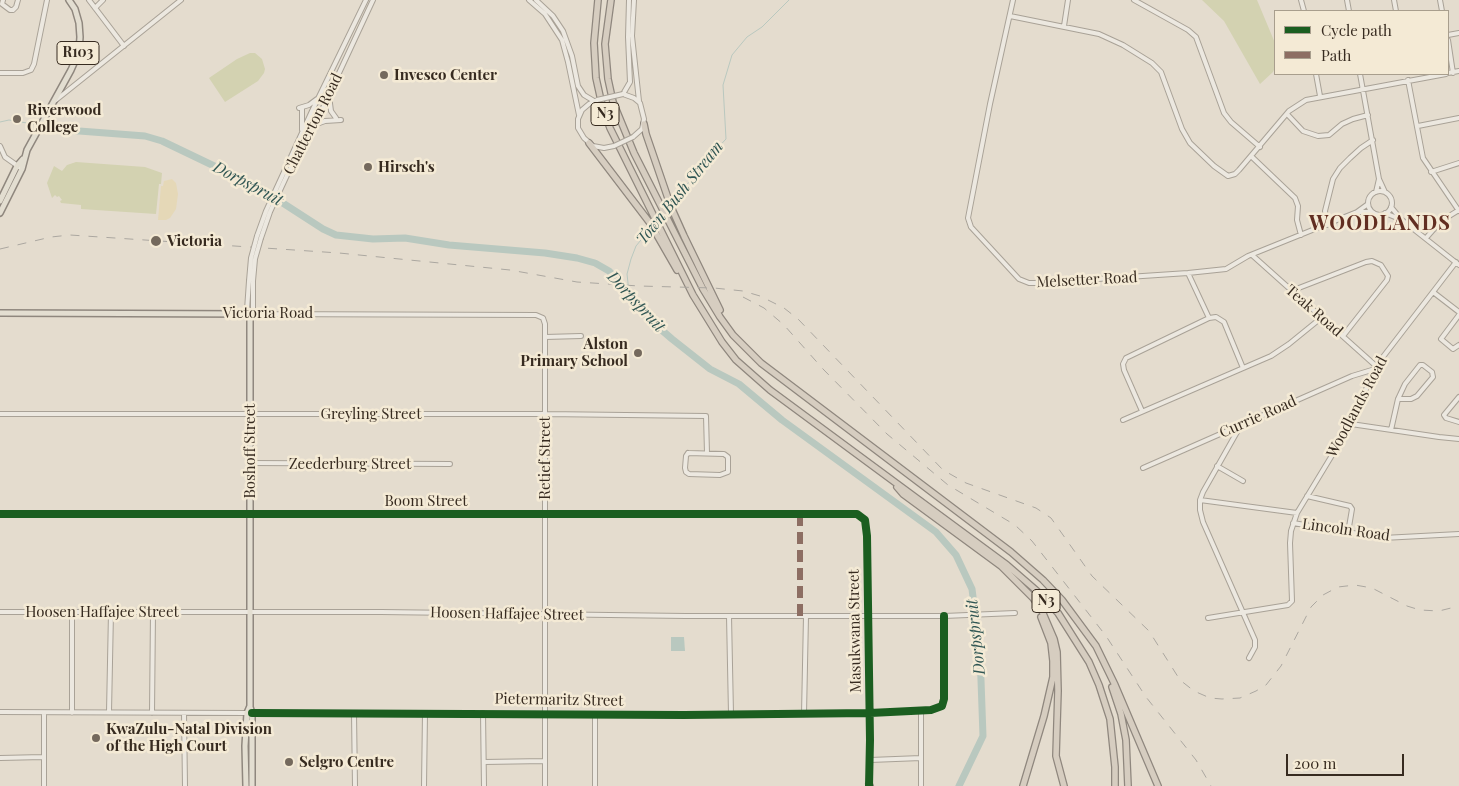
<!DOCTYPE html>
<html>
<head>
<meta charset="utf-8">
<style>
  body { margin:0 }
  #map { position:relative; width:1459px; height:786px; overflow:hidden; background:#e4dcce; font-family:"Playfair Display",serif }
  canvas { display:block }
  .legend { position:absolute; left:1274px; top:10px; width:175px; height:65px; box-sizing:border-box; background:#f4ead5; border:1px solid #a89e8d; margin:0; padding:6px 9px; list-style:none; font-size:15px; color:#372b20 }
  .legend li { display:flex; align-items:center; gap:10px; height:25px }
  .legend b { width:25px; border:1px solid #a89e8d }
  .scale { position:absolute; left:1286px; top:754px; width:118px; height:22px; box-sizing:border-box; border:2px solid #372b20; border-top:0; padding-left:6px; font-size:15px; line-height:18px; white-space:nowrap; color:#372b20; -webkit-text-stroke:4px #f4ead5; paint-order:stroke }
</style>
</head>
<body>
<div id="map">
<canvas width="1459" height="786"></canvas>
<ul class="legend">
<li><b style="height:6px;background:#1b5e20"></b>Cycle path</li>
<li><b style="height:6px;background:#8d6e63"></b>Path</li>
</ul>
<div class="scale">200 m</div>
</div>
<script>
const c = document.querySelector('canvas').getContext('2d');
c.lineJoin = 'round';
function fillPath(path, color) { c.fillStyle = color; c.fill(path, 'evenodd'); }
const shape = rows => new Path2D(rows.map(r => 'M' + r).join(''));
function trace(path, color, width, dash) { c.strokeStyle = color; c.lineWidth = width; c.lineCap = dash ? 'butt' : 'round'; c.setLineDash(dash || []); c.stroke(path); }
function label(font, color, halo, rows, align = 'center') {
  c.font = font + ' "Playfair Display",serif'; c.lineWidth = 5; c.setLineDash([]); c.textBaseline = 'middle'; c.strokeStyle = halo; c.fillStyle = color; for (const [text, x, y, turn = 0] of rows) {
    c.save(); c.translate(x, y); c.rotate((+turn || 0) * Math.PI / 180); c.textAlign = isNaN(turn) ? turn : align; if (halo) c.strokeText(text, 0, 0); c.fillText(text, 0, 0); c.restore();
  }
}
fillPath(shape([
  [1202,0,1257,0,1275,43,1275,68,1273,72,1260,84,1224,21],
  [250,53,255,53,262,59,265,69,264,73,258,81,225,102,209,78,237,59],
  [76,162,145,167,162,173,161,184,159,184,156,214,81,209,81,205,61,203,60,201,62,200,59,196,57,197,55,195,52,198,47,183,54,166,62,171,67,165]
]), '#d3d2b1');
fillPath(shape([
  [172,179,176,183,178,194,176,209,170,218,166,220,158,220,161,186,163,186,164,181]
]), '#e5d8b7');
fillPath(shape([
  [671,637,684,637,685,651,671,651]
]), '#b9c8bf');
trace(shape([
  [0,122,9,120,39,125],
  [42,126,66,130],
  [672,203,710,156,726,139,723,85,732,55,747,37,762,27,789,0],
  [658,220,663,214],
  [629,292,627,274,631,259,636,246,650,229]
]), '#b9c8bf', 1);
trace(shape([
  [66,130,145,136,162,141,258,187,323,229,336,235,373,239,405,238,449,245,545,253,577,258,595,263,609,271,629,292,650,320,672,339,710,369,739,384,782,420,936,532,956,555,972,589,980,652,983,736,959,786]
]), '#b9c8bf', 7);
const minor = shape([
  [3,0,2,4,10,10,13,10,16,7,18,0],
  [89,0,124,46],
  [529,0,545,14,562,40,568,62,579,115],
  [536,0,553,16,563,31,572,56,578,86,584,95,594,101],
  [629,0,628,37,630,82,623,94,634,98,640,103,644,119,642,129,633,137],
  [634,0,632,36,639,101],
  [1013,0,990,104,968,218,971,227,1019,279,1029,283,1037,283,1188,273,1226,269,1248,256,1357,212,1368,204],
  [1134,0,1188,30,1196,37,1224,113,1231,122,1260,147],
  [1301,0,1304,11],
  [1347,0,1349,11],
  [1394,0,1396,11],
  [1440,0,1442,11],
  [95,8,103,0],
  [1010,16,1099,34,1123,45,1152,63,1161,72,1182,129,1190,143,1214,166,1228,176,1235,174,1239,170,1289,111,1306,100,1446,74],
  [1064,26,1068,0],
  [1448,35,1459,33],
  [1448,40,1453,73],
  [0,73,23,73,31,70,34,64,47,0],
  [1448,73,1459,71],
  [1316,74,1320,96],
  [1360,74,1379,179,1385,192],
  [1408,80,1423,158,1459,211],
  [329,96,331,111,336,118],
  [56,100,181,0],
  [595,101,589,104,582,110,578,119,578,128,584,138,593,146,604,148,614,146],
  [299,108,309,105,317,99],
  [1287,114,1303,131,1318,136,1329,135,1342,124,1353,119,1368,115],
  [314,125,325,121,341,120],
  [1418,126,1459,118],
  [302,130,302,108],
  [0,146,5,157,22,169],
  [1252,157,1295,198,1298,206,1297,220,1301,235],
  [1431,172,1459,163],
  '1368 203a12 12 0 1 1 24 0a12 12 0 1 1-24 0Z',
  [1376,192,1379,179],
  [1391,207,1400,218],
  [1357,212,1372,212],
  [1385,213,1402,220,1459,265],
  [1327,225,1325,211,1333,179,1340,168,1350,158,1361,148,1373,140],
  [257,236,266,211,312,111,366,0],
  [261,238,270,212,289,171,320,114,373,0],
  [1426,238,1441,221,1459,210],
  [1252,255,1376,366],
  [1188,273,1209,318],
  [249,281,247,310,250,314],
  [1291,291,1366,262,1372,261,1381,265,1388,276,1387,280,1343,336],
  [1433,292,1459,312],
  [250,314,536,315,543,318,545,324,545,786],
  [250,314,253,310,253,281],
  [1459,315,1441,339,1453,349,1459,345],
  [545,337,581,336],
  [1459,397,1444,415,1446,418,1459,422],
  [1142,411,1124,370,1123,364,1126,358,1209,318,1216,317,1224,322,1243,368],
  [0,414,545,414,706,416,707,453],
  [1123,420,1271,356,1289,344,1321,318],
  [1351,424,1439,437,1459,439],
  [1241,425,1203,492,1200,500,1200,510,1203,522,1255,640,1255,647,1249,658],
  [1391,430,1398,399,1405,384,1420,365,1423,365,1432,372,1433,377,1417,396,1411,399,1398,399],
  [688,453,724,454,728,457,728,472,720,475,689,474,686,472,685,468,686,456,688,453],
  [250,463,450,464],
  [1217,466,1243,481],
  [1143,468,1352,376,1375,369],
  [1307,496,1350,506,1352,509,1348,533],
  [1200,500,1297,513],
  [0,514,857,514,865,520,867,536,870,740,869,785],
  [1293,523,1383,538,1459,534],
  [0,612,381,612,686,616,944,616,1015,613],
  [729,616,731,714],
  [1208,618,1288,605,1292,601,1290,543,1291,531,1297,513,1351,424,1376,366,1456,262],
  [921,711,921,786],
  [0,712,247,713],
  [109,712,111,612],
  [72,713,72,612],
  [152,713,153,612],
  [184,713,185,786],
  [252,713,684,715,870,713,931,710,942,706,944,699,944,616],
  [354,713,355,786],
  [483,713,484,786],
  [804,714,806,616],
  [0,758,43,757],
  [870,760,921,758],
  [484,762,545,761],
  [44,786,44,713],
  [424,786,425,713],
  [595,786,595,715]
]);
const major = shape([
  [0,201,17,166,23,159],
  [0,213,22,169,27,150,71,70,79,52,80,37,79,23,75,9,69,0],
  [0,313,250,314,250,706,247,713,245,746,246,786],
  [250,707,252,713,252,786],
  [869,784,870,786]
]);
const highway = shape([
  [598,0,594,43,596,78,602,105,610,128,693,295,722,342,736,360,770,390,1007,565,1037,591,1058,613,1089,662,1099,685,1110,719,1115,767,1115,786],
  [611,0,605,44,608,79,613,102,634,153,703,289,720,317,733,335,761,363,1011,552,1043,580,1062,600,1096,646,1115,685,1158,786],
  [644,124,646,134,671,207,684,236,720,310],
  [589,143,650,223,677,270],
  [897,487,903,494,1001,566,1033,598,1042,611,1054,639,1057,652,1058,691,1056,756,1064,786],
  [1112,687,1121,714,1126,740,1128,786],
  [1023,786,1044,716,1053,677,1053,661,1051,643,1041,617]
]);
trace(minor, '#a9a297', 6);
trace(major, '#8f877e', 8);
trace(highway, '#8f877e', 8);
trace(minor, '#ece8e0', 4);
trace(major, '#e3ded1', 5);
trace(highway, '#d6cdc0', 5.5);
trace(shape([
  [0,249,51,237,70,235,339,253,510,270,577,282,639,286,714,288,743,291,760,296,784,308,798,319,943,470,966,483,1036,508,1051,518,1092,576,1149,631,1180,680,1194,691,1210,698,1222,699,1240,698,1256,691,1266,685,1281,666,1311,607,1323,595,1338,587,1355,585,1372,588,1407,606,1420,610,1439,611,1459,606],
  [743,297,764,308,784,325,823,369,887,434,948,485,1015,525,1032,541,1106,636,1146,697,1196,760,1211,786]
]), '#aba7a0', 1, [9, 9]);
const minorBridge = shape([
  [597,100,623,94],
  [614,146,633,137],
  [249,281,251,258,257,236],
  [253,281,255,259,261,238]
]);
trace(minorBridge, '#a9a297', 6, []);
trace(minorBridge, '#ece8e0', 4);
trace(shape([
  [800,616,800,513]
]), '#8d6e63', 6, [12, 6]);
trace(shape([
  [0,514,857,514,865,520,867,536,870,740,869,786],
  [252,713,684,715,870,713,931,710,942,706,944,699,944,616]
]), '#1b5e20', 8);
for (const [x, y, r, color] of [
  [384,75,5,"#74695d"],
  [17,119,5,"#74695d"],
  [368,167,5,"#74695d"],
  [156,241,6,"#74695d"],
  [638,353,5,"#74695d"],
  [96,738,5,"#74695d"],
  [289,762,5,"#74695d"]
]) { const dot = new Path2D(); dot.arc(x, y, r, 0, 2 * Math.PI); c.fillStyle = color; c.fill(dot); trace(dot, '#f4ead5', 2); }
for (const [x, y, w] of [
  [78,53,42],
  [605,114,28],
  [1046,601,28]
]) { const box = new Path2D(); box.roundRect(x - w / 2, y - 11.5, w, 23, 4); c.fillStyle = '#f4ead5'; c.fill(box); trace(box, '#372b20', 1); }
label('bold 14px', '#372b20', null, [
  ["R103",78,53],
  ["N3",605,114],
  ["N3",1046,601]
]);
label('bold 15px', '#372b20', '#f4ead5', [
  ["Invesco Center",394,75],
  ["Riverwood",27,110],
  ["College",27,127],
  ["Hirsch's",378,167],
  ["Victoria",167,241],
  ["Alston",628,344,"right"],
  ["Primary School",628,361,"right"],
  ["KwaZulu-Natal Division",106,729],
  ["of the High Court",106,746],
  ["Selgro Centre",299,762]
], 'left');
label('15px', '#372b20', '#f4ead5', [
  ["Chatterton Road",313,124,-63],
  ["Melsetter Road",1087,280,-3],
  ["Teak Road",1314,311,41],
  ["Victoria Road",268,313],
  ["Woodlands Road",1357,407,-62],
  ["Greyling Street",371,414],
  ["Currie Road",1258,417,-24],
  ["Boshoff Street",250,451,-90],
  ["Retief Street",545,458,-90],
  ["Zeederburg Street",350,464],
  ["Boom Street",426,501],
  ["Lincoln Road",1346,530,8],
  ["Hoosen Haffajee Street",102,612],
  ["Hoosen Haffajee Street",507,614,1],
  ["Masukwana Street",855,631,-91],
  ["Pietermaritz Street",559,700,1]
]);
label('italic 16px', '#305653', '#f4ead5', [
  ["Dorpspruit",248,184,28],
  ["Town Bush Stream",680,193,-51],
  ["Dorpspruit",636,302,47],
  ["Dorpspruit",976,637,-96]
]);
c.letterSpacing = '1px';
label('bold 20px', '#622e21', '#f4ead5', [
  ["WOODLANDS",1380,224]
]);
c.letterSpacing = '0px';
</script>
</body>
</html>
